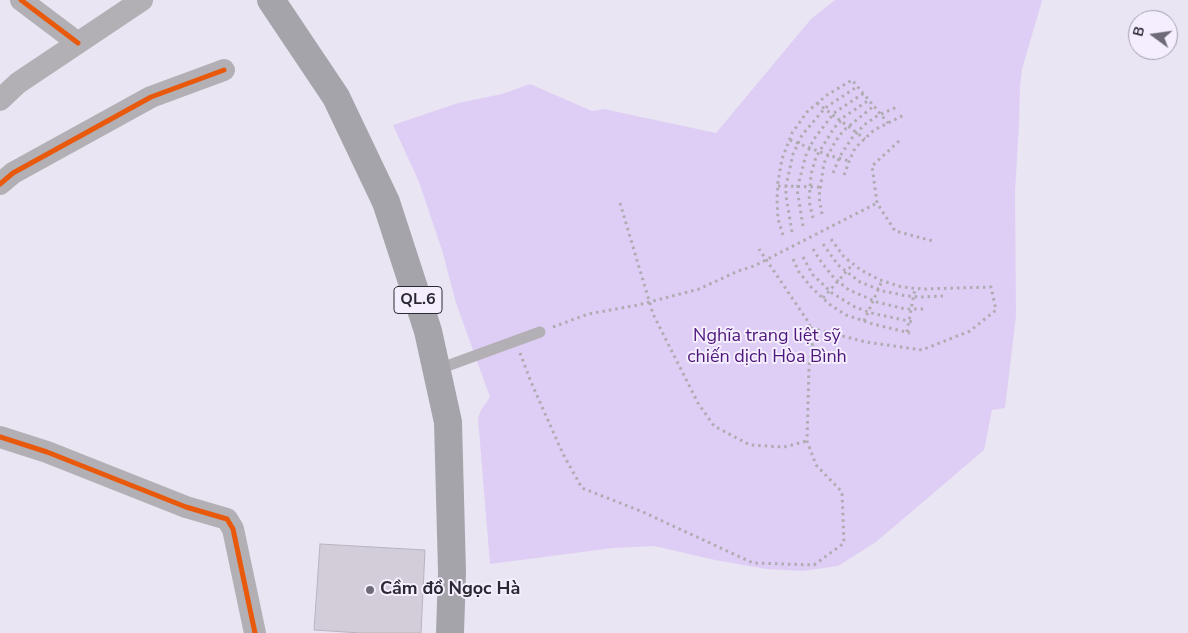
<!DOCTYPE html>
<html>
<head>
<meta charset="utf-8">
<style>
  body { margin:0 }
  #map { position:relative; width:1188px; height:633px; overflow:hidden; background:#eae5f2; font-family:"Nunito Sans",sans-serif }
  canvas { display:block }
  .north { position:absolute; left:1128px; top:10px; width:50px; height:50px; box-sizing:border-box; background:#f4eefe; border:1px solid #a49fad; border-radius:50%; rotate:284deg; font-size:14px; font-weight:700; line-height:20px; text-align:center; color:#2d2933 }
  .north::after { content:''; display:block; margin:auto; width:18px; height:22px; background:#6f6b76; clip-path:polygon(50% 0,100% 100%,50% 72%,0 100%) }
</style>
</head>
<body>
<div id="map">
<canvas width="1188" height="633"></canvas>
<div class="north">B</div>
</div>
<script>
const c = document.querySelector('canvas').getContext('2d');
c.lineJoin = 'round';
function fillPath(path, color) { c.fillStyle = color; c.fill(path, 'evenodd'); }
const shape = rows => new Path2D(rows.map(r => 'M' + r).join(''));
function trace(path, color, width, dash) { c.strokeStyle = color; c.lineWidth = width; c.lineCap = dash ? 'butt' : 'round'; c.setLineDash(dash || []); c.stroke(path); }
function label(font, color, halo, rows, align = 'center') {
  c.font = font + ' "Nunito Sans",sans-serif'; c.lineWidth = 4; c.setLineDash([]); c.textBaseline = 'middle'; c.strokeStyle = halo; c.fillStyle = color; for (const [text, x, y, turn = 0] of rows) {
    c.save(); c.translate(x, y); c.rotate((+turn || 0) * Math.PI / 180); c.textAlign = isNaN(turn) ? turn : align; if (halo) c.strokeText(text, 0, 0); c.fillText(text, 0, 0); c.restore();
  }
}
fillPath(shape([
  [835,0,1041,0,1042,1,1022,69,1020,86,1019,125,1015,192,1016,316,1005,408,992,410,984,450,876,542,838,566,803,571,766,569,715,560,654,546,613,548,490,564,478,418,481,410,490,397,456,303,442,250,419,182,393,125,458,103,502,94,530,84,592,111,604,109,716,133,811,19]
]), '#decef5');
const building = shape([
  [320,544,425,550,421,633,361,633,314,630,320,544]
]);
fillPath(building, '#d2cdd8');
trace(building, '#b8b4bf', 1);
trace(shape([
  [817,103,865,139],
  [790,140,828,155,849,161],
  [899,141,872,166,877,203,895,231,933,241],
  [833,173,840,156,852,138,864,125,877,116,899,106],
  [844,175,850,159,855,148,874,130,904,115],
  [778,186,820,187],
  [620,203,653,314,698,403,714,426,750,445,784,447,807,441],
  [822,214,819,197,824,163,835,142,843,131,875,105],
  [813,218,809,201,811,174,816,157,834,128,844,117,869,100],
  [803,226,797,189,806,155,814,139,834,113,864,93],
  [792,232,786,196,786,186,793,154,802,135,825,108,858,86],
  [783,235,778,219,777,200,778,182,782,159,792,133,807,112,827,95,852,80,888,123],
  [823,244,838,265,860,282,883,291,907,296,921,297,943,296],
  [813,249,822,263,834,278,849,290,877,302,905,309,925,309],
  [803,257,813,275,832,293,855,307,871,313,913,322],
  [793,259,799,272,811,287,829,304,846,315,873,324,910,333],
  [823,298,853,264],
  [864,321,882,281],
  [553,327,588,314,638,305,699,289,738,271,754,266,877,203],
  [811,328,866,342,922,350,970,331,996,310,991,287,923,289,902,287,880,280,861,270,844,257,831,239],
  [907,332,915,288],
  [520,353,531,382,563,454,582,488,643,512,753,563,814,565,844,543,842,492,816,465,807,441,809,367,813,339,809,323,759,249]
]), '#aeacb1', 3, [2.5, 4]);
trace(shape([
  [436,370,540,332]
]), '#b2b0b5', 11);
trace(shape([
  [21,0,78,43],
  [0,100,18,83,142,0],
  [0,184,13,173,151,97,224,70],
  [0,437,47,452,186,507,227,519,233,529,255,633]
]), '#b2b0b5', 22);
trace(shape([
  [271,0,336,97,386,202,428,331,448,422,452,572,450,633]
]), '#a6a4ab', 28);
trace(shape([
  [21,0,78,43],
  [0,184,13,173,151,97,224,70],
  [0,437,47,452,186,507,227,519,233,529,255,633]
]), '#e8590c', 5);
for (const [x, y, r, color] of [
  [370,590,5,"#6f6b76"]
]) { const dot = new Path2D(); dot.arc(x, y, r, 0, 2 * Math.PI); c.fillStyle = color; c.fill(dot); trace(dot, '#f4eefe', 2); }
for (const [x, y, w] of [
  [418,300,48]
]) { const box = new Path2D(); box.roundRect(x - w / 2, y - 13.5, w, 27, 4); c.fillStyle = '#f4eefe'; c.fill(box); trace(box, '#2d2933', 1); }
label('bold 16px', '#2d2933', null, [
  ["QL.6",418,300]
]);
label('18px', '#4e177b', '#f4eefe', [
  ["Nghĩa trang liệt sỹ",767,337],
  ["chiến dịch Hòa Bình",767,358]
]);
label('bold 18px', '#2d2933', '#f4eefe', [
  ["Cầm đồ Ngọc Hà",380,590]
], 'left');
</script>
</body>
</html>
